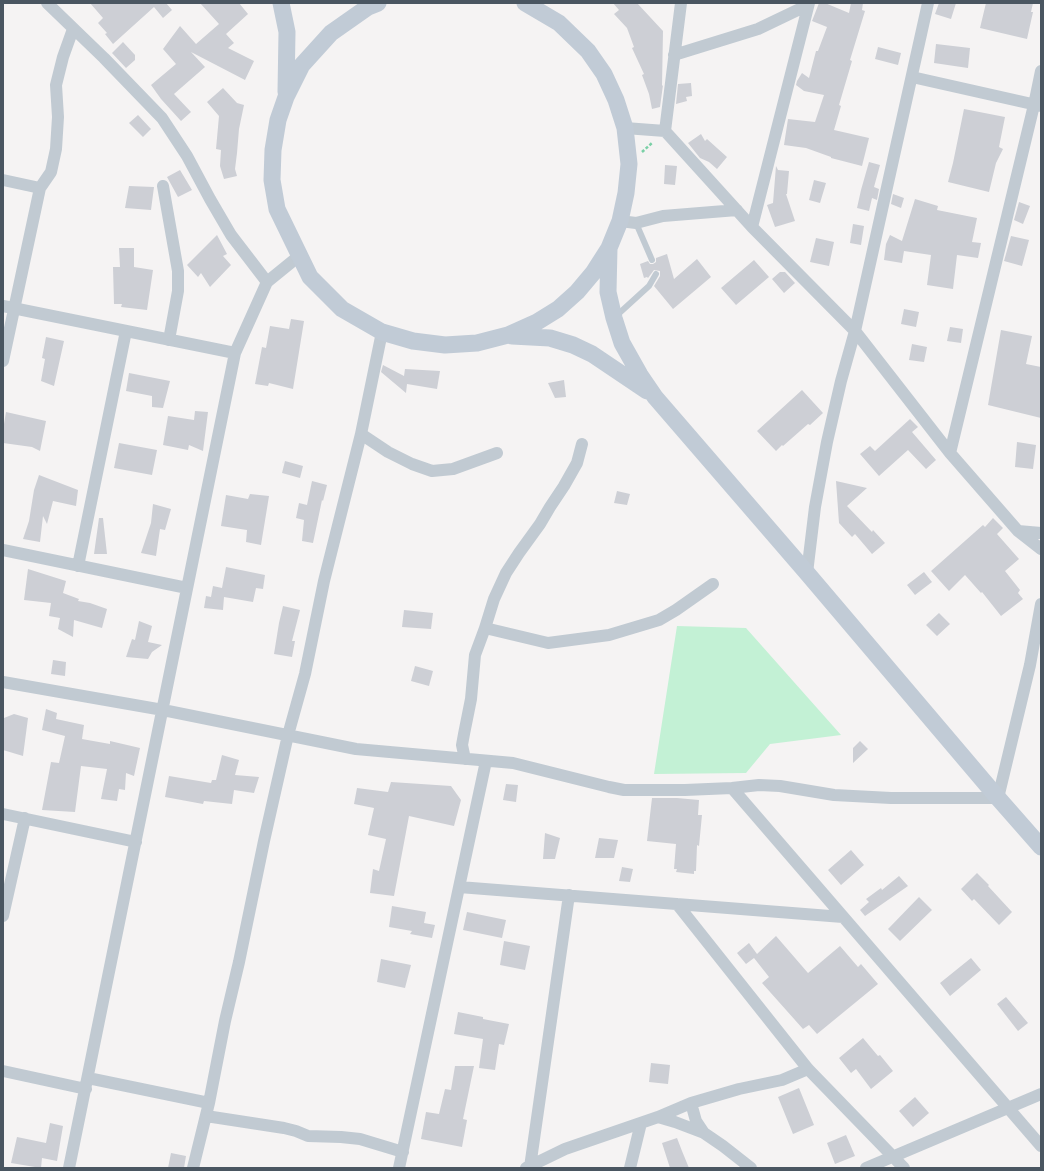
<!DOCTYPE html>
<html>
<head>
<meta charset="utf-8">
<style>
  body { margin:0 }
  #map { position:relative; width:1044px; height:1171px; overflow:hidden; background:#f5f3f3; font-family:"Archivo Narrow",sans-serif }
  canvas { display:block }
  .frame { position:absolute; inset:0; border:4px solid #4a5661; pointer-events:none }
</style>
</head>
<body>
<div id="map">
<canvas width="1044" height="1171"></canvas>
<div class="frame"></div>
</div>
<script>
const c = document.querySelector('canvas').getContext('2d');
c.lineJoin = 'round';
function fillPath(path, color) { c.fillStyle = color; c.fill(path, 'evenodd'); }
const shape = rows => new Path2D(rows.map(r => 'M' + r).join(''));
function trace(path, color, width, dash) { c.strokeStyle = color; c.lineWidth = width; c.lineCap = dash ? 'butt' : 'round'; c.setLineDash(dash || []); c.stroke(path); }
fillPath(shape([
  [677,626,746,628,841,735,770,744,746,773,654,774]
]), '#c3f1d5');
fillPath(shape([
  [90,3,166,3,172,10,163,18,154,7,113,44,105,34,107,33,98,23,103,18],
  [200,3,239,3,248,14,226,34,234,43,228,48,254,61,245,80,191,52,205,67,174,94,191,112,181,121,161,99,151,85,176,64,163,49,180,26,196,44,219,24],
  [613,3,637,3,663,31,662,86,663,85,660,107,652,109,649,94,642,75,644,74,632,48,634,47,627,28,614,14,619,10],
  [819,3,825,3,849,13,851,3,863,3,862,10,865,11,850,60,852,61,839,105,841,106,834,130,869,138,862,166,831,158,831,157,806,148,784,145,788,119,815,122,824,95,804,91,796,85,797,81,802,73,809,78,816,51,818,51,827,27,812,21],
  [939,3,956,3,951,19,935,14],
  [986,3,1033,3,1031,12,1033,12,1027,39,980,28],
  [123,42,135,55,135,60,126,68,112,53],
  [936,44,970,48,968,68,934,63],
  [878,47,901,53,898,65,875,59],
  [691,83,692,96,686,97,687,101,676,104,678,84],
  [223,88,237,103,244,105,239,129,237,153,235,169,237,176,224,179,220,166,221,150,216,149,219,116,207,102],
  [964,109,1005,117,999,147,1003,149,996,163,989,192,948,182,953,163],
  [138,115,151,129,143,137,129,123],
  [701,134,705,141,707,139,727,157,717,169,709,162,700,158,688,143],
  [869,162,880,165,874,187,879,189,877,200,872,198,869,211,857,208,861,190],
  [665,165,677,166,675,185,664,184],
  [776,166,778,170,789,171,787,194,786,194,795,221,775,227,767,205,773,203],
  [180,170,192,190,178,197,167,177],
  [814,180,826,183,820,203,809,200],
  [129,186,154,187,151,210,125,208],
  [893,194,904,198,901,208,891,204],
  [915,199,938,206,937,210,977,218,972,242,981,243,978,258,957,255,953,289,927,285,931,255,904,251,902,263,884,260,886,244,890,235,902,241],
  [1019,202,1030,206,1023,224,1014,220],
  [853,224,864,226,861,245,850,243],
  [217,235,227,254,223,256,231,265,210,287,201,273,198,277,187,265],
  [1011,236,1029,240,1022,266,1004,261],
  [816,238,834,242,829,266,810,262],
  [119,248,134,248,134,267,153,270,147,310,121,307,122,304,114,304,113,267,120,267],
  [667,254,674,279,697,259,711,277,673,309,654,286,660,276,660,271,654,270,648,278,647,277,644,278,640,264,648,261,650,264,653,264,656,262,656,258],
  [754,260,769,277,736,305,721,288],
  [780,272,785,272,795,283,784,293,772,279],
  [904,309,919,312,916,327,901,324],
  [291,319,304,321,293,389,269,383,268,386,255,384,262,347,266,348,270,326,289,329],
  [950,327,963,329,961,343,947,341],
  [1001,330,1032,336,1026,364,1041,367,1041,418,988,405],
  [46,337,64,341,54,386,41,381,45,359,42,358],
  [912,344,927,347,924,362,909,360],
  [383,365,404,376,405,369,440,371,437,389,407,384,406,393,381,372],
  [129,373,170,381,163,408,152,407,152,396,126,391],
  [564,380,566,397,555,398,548,383],
  [802,390,823,413,810,425,808,424,783,446,782,445,776,451,757,431],
  [195,411,208,412,203,451,189,445,188,450,163,445,168,416,194,420],
  [6,412,46,421,40,451,32,447,3,443,3,430],
  [910,419,918,427,912,432,936,460,926,469,908,450,879,476,860,454,870,446,875,451],
  [1017,442,1036,445,1033,469,1015,467],
  [119,443,157,450,152,475,114,468],
  [285,461,303,466,300,478,282,473],
  [39,475,78,490,76,506,53,501,47,524,43,516,40,542,23,539,29,521,34,490],
  [312,481,327,485,323,501,322,500,313,543,302,541,304,520,296,518,299,503,307,505],
  [836,481,867,488,847,506,872,532,873,530,885,543,872,554,855,534,852,537,839,523],
  [617,491,630,494,627,505,614,503],
  [250,494,269,496,261,545,246,542,247,530,221,526,226,495,248,499],
  [153,504,171,509,165,530,160,529,156,556,141,553,151,523],
  [99,518,103,518,107,554,94,554],
  [993,518,1003,528,997,534,1019,559,1005,571,1020,590,1018,593,1023,599,1001,616,982,592,981,593,965,575,949,591,931,571,983,525,985,527],
  [226,567,265,575,263,589,256,588,253,602,224,597,223,610,204,608,206,596,211,597,213,586,222,588],
  [28,569,66,581,63,593,79,599,78,601,90,603,107,609,102,628,74,620,73,637,58,629,60,618,49,616,51,603,24,600],
  [924,572,932,582,915,595,907,585],
  [283,606,300,610,292,641,295,641,292,657,274,654,279,623],
  [404,610,433,613,431,629,402,627],
  [939,613,950,624,937,636,926,625],
  [139,621,152,626,148,642,162,645,152,652,148,659,126,657,132,639,135,640],
  [53,660,66,662,65,676,51,674],
  [415,666,433,671,429,686,411,681],
  [46,709,57,713,56,719,84,725,82,739,110,744,110,741,140,748,134,776,126,773,125,790,119,789,117,801,101,799,107,769,81,766,75,812,42,810,51,762,59,763,65,736,42,730],
  [14,714,28,718,23,756,3,750,4,718],
  [860,741,868,749,853,763,853,748],
  [222,755,239,760,235,775,259,777,254,793,234,790,232,804,204,801,203,804,165,797,169,776,211,783,212,780,216,780],
  [391,782,451,786,461,800,454,826,409,816,394,896,370,893,373,869,379,871,386,839,368,835,374,808,354,804,357,788,388,792],
  [506,784,518,785,516,802,503,800],
  [652,798,677,798,699,800,698,815,702,815,699,846,697,845,696,871,694,871,694,874,676,872,677,869,674,869,676,844,647,841],
  [545,833,560,838,555,859,543,859],
  [599,838,618,840,614,858,595,858],
  [851,850,864,865,841,885,828,870],
  [622,867,633,869,630,882,619,881],
  [977,873,989,885,988,886,1012,912,999,925,974,899,972,901,961,889],
  [899,876,908,886,865,916,860,910,869,902,866,899,881,888,882,890],
  [919,897,932,910,900,941,888,929],
  [392,906,426,912,424,923,435,925,432,938,410,934,412,931,389,927],
  [467,912,506,920,502,938,463,930],
  [776,936,808,973,840,946,858,967,861,964,878,984,817,1034,809,1025,803,1029,762,983,769,977,754,958,746,964,737,953,749,943,757,954],
  [504,941,530,946,525,970,500,965],
  [971,958,981,970,950,996,940,983],
  [381,959,411,965,405,988,377,982],
  [1006,997,1028,1023,1018,1031,997,1004],
  [458,1012,483,1017,483,1019,509,1024,504,1045,499,1044,495,1070,479,1068,483,1039,454,1034],
  [863,1038,878,1056,880,1055,893,1071,871,1089,856,1069,851,1073,839,1058],
  [651,1063,670,1065,668,1084,649,1082],
  [455,1066,474,1066,463,1119,467,1120,462,1147,421,1139,426,1112,439,1114,445,1089,451,1090],
  [799,1088,814,1125,793,1134,778,1097],
  [915,1097,929,1113,913,1127,899,1111],
  [50,1123,63,1126,57,1161,42,1158,41,1168,11,1163,17,1137,46,1143],
  [846,1135,855,1156,835,1164,827,1143],
  [677,1138,682,1151,689,1168,670,1168,662,1143],
  [171,1153,186,1156,184,1168,168,1168]
]), '#cdcfd5');
trace(shape([
  [642,152,652,143]
]), '#7ad0a6', 2.5, [3, 2]);
trace(shape([
  [636,223,652,260],
  [615,317,649,286,656,274]
]), '#c1cad2', 6);
trace(shape([
  [47,3,104,58,162,118,187,156,210,199,231,235,267,282,235,353,69,1168],
  [674,55,758,29,808,5],
  [912,77,1041,106],
  [625,128,665,131,752,227,855,331,950,453,1018,531,1041,549],
  [665,131,681,3],
  [3,180,40,188],
  [163,186,178,271,178,291,169,340],
  [620,221,636,223,663,216,737,210],
  [752,227,809,3],
  [267,282,299,256],
  [3,306,235,353],
  [3,361,40,188,51,172,56,149,58,117,56,85,63,57,73,29],
  [361,434,388,452,412,464,432,471,453,469,497,453],
  [950,453,1034,105,1041,71],
  [1018,531,1041,533],
  [3,550,187,588],
  [78,566,126,331],
  [807,573,815,507,827,442,841,381,855,331,928,3],
  [485,628,494,599,506,573,519,553,540,524,550,507,564,486,577,463,582,444],
  [3,682,163,710,356,749,513,763,609,787,624,790,685,790,732,788,759,785,780,786,834,795,891,798,998,798,1030,665,1041,604],
  [465,759,462,745,464,734,471,699,475,655,485,628,548,643,609,635,659,620,676,610,713,584],
  [732,788,1041,1146],
  [3,814,136,842],
  [459,887,843,917],
  [677,904,808,1069,904,1168],
  [3,916,25,818],
  [3,1071,86,1089],
  [88,1078,209,1103],
  [691,1103,696,1121,704,1133],
  [206,1116,284,1128,296,1131,308,1136,341,1137,360,1139,403,1152],
  [658,1117,675,1122,704,1133,723,1146,751,1168],
  [530,1167,569,895],
  [193,1168,209,1103,225,1021,239,962,264,841,288,735,305,674,324,581,361,434,382,332],
  [399,1168,486,761],
  [526,1168,565,1149,658,1117,691,1103,739,1089,782,1080,808,1069],
  [630,1168,641,1123],
  [866,1168,1041,1094]
]), '#c1cad2', 12);
trace(shape([
  [281,3,287,32,286,92],
  [378,3,368,7,331,33,302,65,286,97,278,120,273,150,272,180,277,209,310,277,342,309,382,332,413,341,445,345,477,343,508,335,537,322,558,309,577,292,593,273,609,248,620,221,626,193,629,164,625,128,616,100,604,74,588,51,559,23,525,3],
  [609,248,608,292,614,318,622,343,640,375,655,397,807,573,998,798,1041,847],
  [512,336,550,338,573,345,592,354,647,391]
]), '#c1cbd6', 17);
</script>
</body>
</html>
